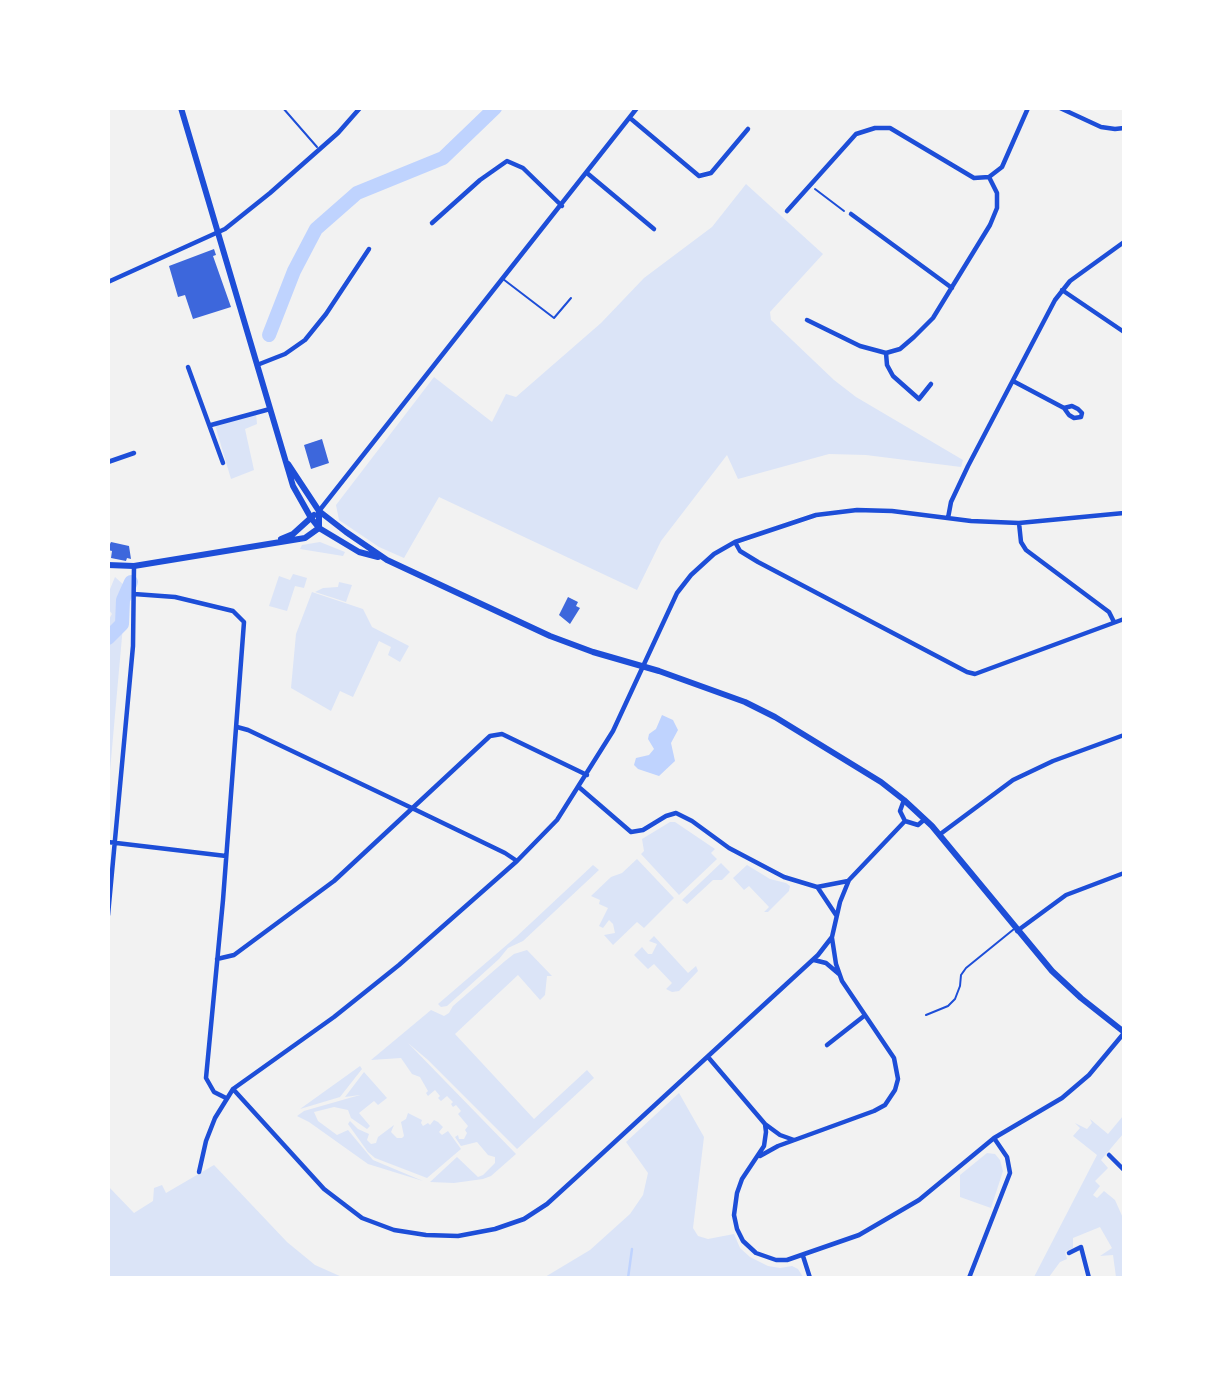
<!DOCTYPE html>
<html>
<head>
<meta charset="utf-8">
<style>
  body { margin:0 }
  #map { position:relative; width:1232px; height:1386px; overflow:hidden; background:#f2f2f2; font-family:Cabin,sans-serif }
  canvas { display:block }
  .frame { position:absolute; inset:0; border:110px solid #fff; pointer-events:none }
</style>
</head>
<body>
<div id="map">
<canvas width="1232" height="1386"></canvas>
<div class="frame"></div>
</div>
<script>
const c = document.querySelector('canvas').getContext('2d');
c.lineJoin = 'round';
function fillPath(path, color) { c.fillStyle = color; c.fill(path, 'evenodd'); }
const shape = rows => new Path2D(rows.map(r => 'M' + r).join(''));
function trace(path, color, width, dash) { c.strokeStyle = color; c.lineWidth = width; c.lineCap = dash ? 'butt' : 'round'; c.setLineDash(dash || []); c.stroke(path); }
fillPath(shape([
  [746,184,823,254,770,312,771,320,834,380,856,397,963,460,961,467,866,455,829,454,738,479,727,455,661,541,637,590,439,497,404,558,379,547,339,520,336,505,434,377,492,422,506,394,516,397,601,323,644,278,712,227],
  [256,413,257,424,245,429,254,470,231,479,215,425],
  [320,542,345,552,343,556,300,549,302,545],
  [293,574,307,578,304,588,295,586,287,611,269,606,279,576,290,580],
  [115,577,125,586,126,592,109,782,108,621,112,614,109,610,108,594],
  [339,582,352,585,346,602,315,592,323,588,338,587],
  [312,592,363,609,372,627,409,646,400,662,388,655,391,647,379,641,353,697,340,691,331,711,291,688,296,634],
  [670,822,675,822,715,849,711,853,717,859,679,895,641,854,644,851,642,839],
  [637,859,674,898,644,928,637,922,613,945,604,935,615,933,613,924,609,920,603,928,599,926,608,908,599,904,600,900,591,896,611,877,622,873],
  [721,863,730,872,722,880,713,880,687,904,682,900],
  [593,865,599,870,523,941,508,948,499,959,447,1006,441,1007,438,1004,516,937],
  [747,865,770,879,786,883,790,886,789,891,768,912,764,912,769,907,749,886,744,890,733,878],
  [654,936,688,973,696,966,698,971,679,991,672,992,666,989,672,983,654,964,648,969,634,955,642,947,648,954,652,954,657,944,649,941],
  [527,950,552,976,547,976,545,995,540,1000,518,975,455,1034,534,1119,587,1070,594,1078,517,1149,428,1060,408,1043,516,1154,491,1176,483,1179,454,1183,430,1182,457,1157,478,1177,483,1175,495,1163,495,1157,488,1155,477,1142,461,1146,455,1137,458,1135,459,1139,464,1139,467,1133,465,1130,468,1126,458,1114,461,1111,456,1105,453,1107,451,1104,453,1102,447,1096,441,1101,438,1098,440,1096,435,1090,428,1096,426,1093,428,1091,420,1077,412,1074,401,1058,371,1060,431,1010,444,1016,449,1013,453,1006,505,961,514,954],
  [360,1066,362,1069,340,1097,300,1109],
  [364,1072,387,1098,378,1105,374,1101,359,1113,370,1126,367,1129,351,1118,348,1110,334,1107,314,1112,318,1121,337,1135,348,1130,373,1160,423,1181,368,1164,309,1122,297,1116,304,1111,360,1095,345,1097],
  [679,1093,704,1137,693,1228,698,1236,708,1239,734,1234,740,1248,750,1257,768,1266,780,1268,792,1266,798,1269,803,1277,545,1277,590,1250,630,1214,643,1195,648,1173,626,1142],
  [408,1113,422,1120,421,1123,423,1126,428,1123,430,1125,434,1120,438,1122,443,1127,439,1132,442,1135,448,1131,461,1149,427,1178,375,1158,368,1152,348,1124,350,1121,358,1129,369,1134,367,1140,371,1144,376,1143,378,1137,394,1125,391,1132,397,1138,402,1138,404,1136,401,1122,406,1119],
  [1123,1116,1123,1134,1101,1160,1108,1168,1095,1181,1100,1186,1093,1195,1097,1198,1104,1191,1115,1200,1123,1218,1123,1277,1116,1277,1113,1255,1100,1256,1112,1248,1100,1227,1073,1238,1073,1248,1065,1252,1067,1259,1060,1262,1049,1277,1034,1277,1097,1155,1073,1136,1080,1128,1075,1123,1087,1129,1092,1123,1090,1119,1108,1134],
  [987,1153,995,1154,1000,1160,1003,1171,991,1208,960,1197,960,1175],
  [214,1165,287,1242,315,1265,342,1277,109,1277,108,1186,134,1213,153,1201,154,1188,162,1185,166,1193]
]), '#dbe4f7');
fillPath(shape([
  [662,715,673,720,678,730,671,743,675,761,659,776,638,769,634,765,636,758,649,755,654,749,648,739,649,734,656,729]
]), '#bfd3fe');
trace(shape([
  [628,1278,632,1249]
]), '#bfd3fe', 2.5);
trace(shape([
  [269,335,294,271,316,229,357,193,443,158,495,108],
  [108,638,122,624,123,600,131,582]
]), '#bfd3fe', 14);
fillPath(shape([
  [214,249,216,255,213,256,231,307,193,319,185,295,178,297,169,266],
  [322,439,329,463,311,469,304,445],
  [111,542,129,546,131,559,127,558,126,561,111,558,112,551,108,550,108,548],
  [568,597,578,602,576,606,580,608,570,624,559,615]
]), '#3d67dc');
trace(shape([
  [815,189,844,211]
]), '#1d4ed8', 2);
trace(shape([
  [283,108,317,147],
  [503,279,554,318,571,298],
  [926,1015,948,1006,955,999,960,986,961,975,966,968,1014,929]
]), '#1d4ed8', 2);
trace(shape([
  [1060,108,1101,127,1115,129,1124,128],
  [630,118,699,176,711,173,748,129],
  [587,173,654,229],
  [787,211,856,134,875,128,890,128,974,178,989,177],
  [851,214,952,288],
  [432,223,480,180,507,161,523,168,562,206],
  [108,282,225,229,270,193,338,133,360,108],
  [1062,290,1124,332],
  [807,320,860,346,886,353,900,349,914,337,933,318,990,225,997,208,997,193,989,177,1002,167,1028,108],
  [886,353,887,365,893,376,919,399,931,384],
  [257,365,285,354,305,340,326,314,369,249],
  [188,367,223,463],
  [1013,381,1064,408,1069,415,1074,418,1081,417,1082,413,1078,409,1072,406,1064,408],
  [211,425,270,409],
  [108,462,134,453],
  [319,511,637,108],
  [948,518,951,502,968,466,1055,300,1070,281,1124,242],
  [1019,523,1021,542,1026,550,1109,612,1114,622],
  [735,542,740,551,758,562,967,672,975,674,1124,619],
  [134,594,175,597,233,611,244,622,223,900,206,1078,214,1092,226,1098],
  [237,727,248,730,416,810,505,853,517,861],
  [580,788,631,832,643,830,666,816,676,813,692,821,729,848,784,877,817,887,848,881],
  [904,800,900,811,905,821,918,825,925,819],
  [939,835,1013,780,1053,761,1124,735],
  [108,842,226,856],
  [818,888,836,915],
  [108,915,133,646,134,566],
  [1017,931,1066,895,1124,873],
  [217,959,234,955,334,881,490,736,502,734,587,775],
  [814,960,826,963,839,974],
  [827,1045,864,1016],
  [708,1057,765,1124,766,1132,764,1146,742,1179,737,1193,734,1215,737,1229,743,1241,756,1253,776,1260,787,1260,859,1235,919,1200,994,1138,1062,1098,1089,1075,1124,1033],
  [233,1089,324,1189,362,1218,394,1230,426,1235,458,1236,495,1229,524,1219,547,1204,581,1173,818,955,832,937,840,902,849,880,905,821],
  [765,1124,780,1135,794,1140],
  [1109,1155,1124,1170],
  [760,1156,778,1146,874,1111,885,1105,895,1090,898,1079,894,1058,842,981,836,964,832,938],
  [199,1172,206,1141,215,1118,233,1089,334,1017,399,965,517,861,557,820,613,731,677,593,691,575,714,554,735,542,816,515,857,510,892,511,971,521,1019,523,1124,513],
  [1069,1253,1081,1247,1089,1278],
  [803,1256,810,1278],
  [969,1278,1010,1173,1007,1157,994,1138]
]), '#1d4ed8', 4.5);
trace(shape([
  [281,539,293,534,314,515],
  [108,565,134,566,305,538,319,528,319,511]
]), '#1d4ed8', 6);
trace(shape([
  [181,108,293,486,311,518,319,528,359,552,378,557],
  [288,464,319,511,346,532,387,560,550,636,593,652,659,671,745,702,775,717,881,782,904,800,932,826,1052,971,1081,998,1124,1032]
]), '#1d4ed8', 6);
</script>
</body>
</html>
